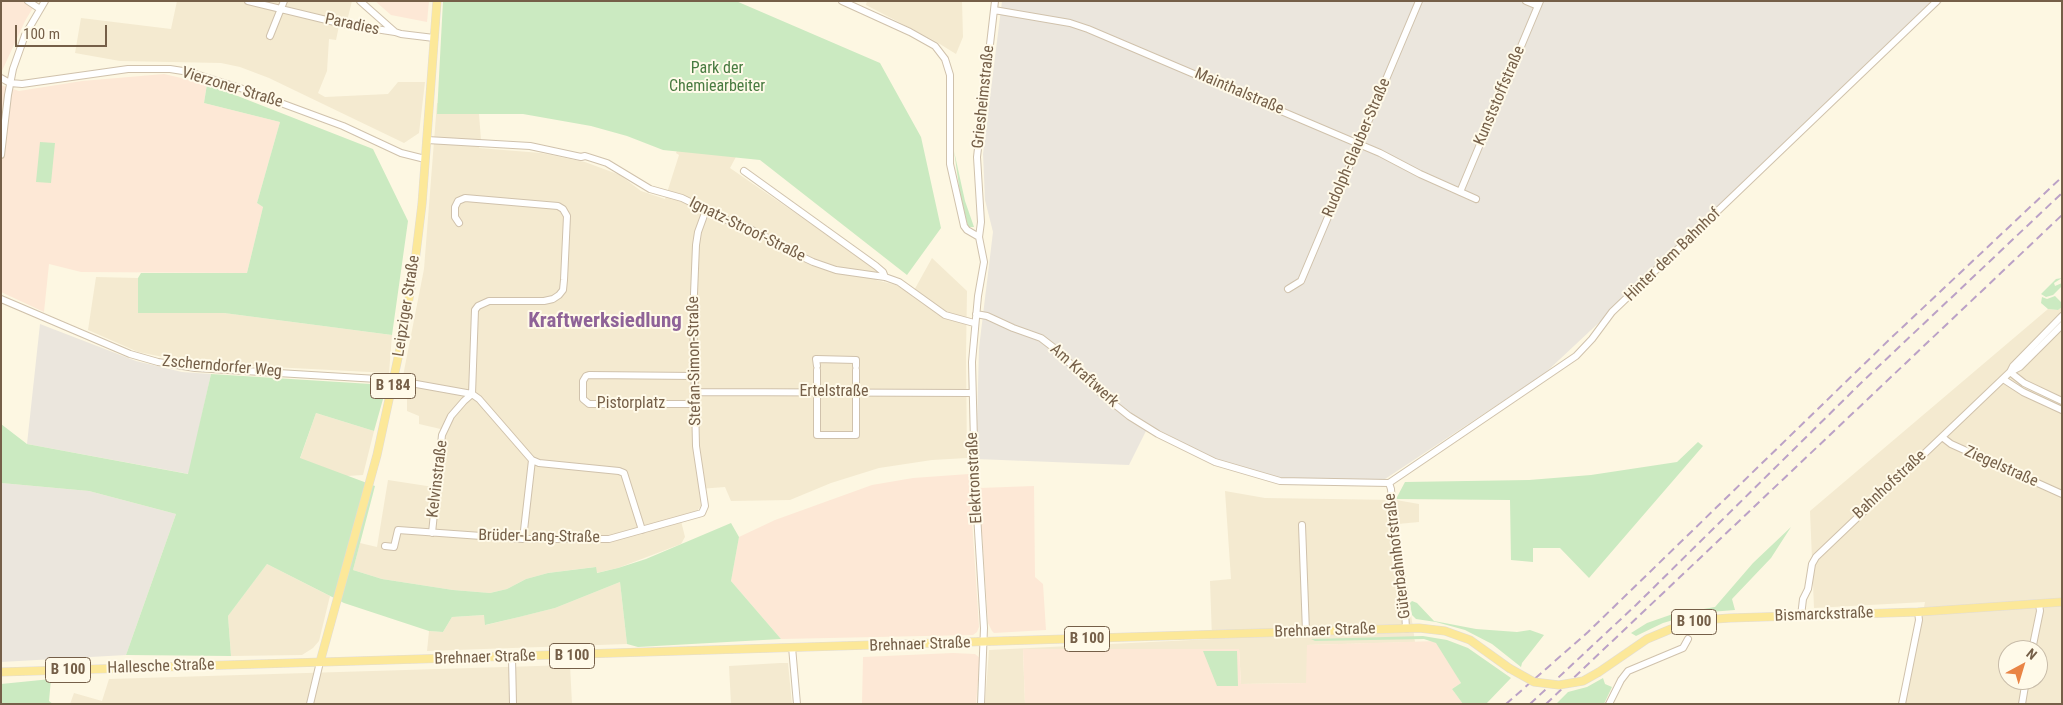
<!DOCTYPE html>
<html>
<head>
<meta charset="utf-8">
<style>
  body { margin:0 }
  #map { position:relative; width:2063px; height:705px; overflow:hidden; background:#fdf7e2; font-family:"Roboto Condensed",sans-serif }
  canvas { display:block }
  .frame { position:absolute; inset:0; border:2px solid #755f48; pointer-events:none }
  .north { position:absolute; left:1998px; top:640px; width:50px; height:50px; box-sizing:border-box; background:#fffae9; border:1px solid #c8bca9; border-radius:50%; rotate:39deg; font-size:14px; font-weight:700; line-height:20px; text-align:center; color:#755f48 }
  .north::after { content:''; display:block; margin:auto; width:18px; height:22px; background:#e98445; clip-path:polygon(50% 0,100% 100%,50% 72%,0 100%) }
  .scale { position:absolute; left:15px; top:25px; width:92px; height:22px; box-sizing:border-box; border:2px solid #755f48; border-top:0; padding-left:6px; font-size:15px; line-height:18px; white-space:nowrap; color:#755f48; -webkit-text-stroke:4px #fffae9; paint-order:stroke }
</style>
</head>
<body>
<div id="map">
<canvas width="2063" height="705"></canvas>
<div class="frame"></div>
<div class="north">N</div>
<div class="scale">100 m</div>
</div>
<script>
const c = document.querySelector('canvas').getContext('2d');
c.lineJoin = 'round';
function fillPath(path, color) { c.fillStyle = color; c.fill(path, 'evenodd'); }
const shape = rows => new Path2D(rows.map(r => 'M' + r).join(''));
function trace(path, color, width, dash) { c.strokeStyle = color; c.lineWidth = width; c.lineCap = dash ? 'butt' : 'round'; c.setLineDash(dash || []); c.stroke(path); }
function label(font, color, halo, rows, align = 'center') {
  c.font = font + ' "Roboto Condensed",sans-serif'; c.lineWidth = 4; c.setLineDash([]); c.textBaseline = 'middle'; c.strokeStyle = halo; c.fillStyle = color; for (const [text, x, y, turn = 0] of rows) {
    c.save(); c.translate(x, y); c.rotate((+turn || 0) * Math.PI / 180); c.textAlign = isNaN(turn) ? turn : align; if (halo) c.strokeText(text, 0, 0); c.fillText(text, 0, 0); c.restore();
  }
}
fillPath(shape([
  [177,1,352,1,347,21,339,26,336,40,329,39,327,71,318,93,325,97,388,94,398,82,425,82,419,133,404,143,269,78,240,67,221,63,120,61,75,53,81,18,171,29],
  [867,1,962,1,963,37,956,54,935,41,866,5],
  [437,103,470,105,479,114,481,140,479,148,541,153,585,162,620,175,641,191,665,199,679,155,676,153,685,128,738,153,730,168,878,270,876,280,896,285,912,294,932,258,967,291,966,356,967,458,932,460,879,468,831,483,790,500,731,501,725,487,699,489,701,506,697,511,680,517,685,537,681,544,618,568,596,573,595,567,548,573,526,579,507,589,490,593,453,590,382,579,353,570,360,543,377,547,388,480,440,488,445,430,419,424,419,416,407,411,407,377,403,376,424,269],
  [96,277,138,278,138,313,224,313,392,335,389,373,214,364,173,359,138,352,88,330],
  [2062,306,2062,704,1905,704,1925,602,1814,608,1810,511,2048,309,2058,310],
  [2008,650,2038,650,2038,680,2008,680],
  [316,413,374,431,363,475,347,476,295,473],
  [1225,491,1265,498,1396,500,1419,504,1419,522,1398,524,1415,642,1307,645,1307,683,1241,684,1239,649,1023,650,1025,704,985,704,989,650,1212,639,1210,581,1231,579],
  [267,564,330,596,319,641,313,648,302,655,231,656,228,616],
  [620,582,627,644,427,651,429,631,443,632,452,617,485,615,486,625,555,608],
  [780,663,788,663,792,704,731,704,729,666],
  [570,665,572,704,70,704,74,693,102,701,109,679]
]), '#f4ead0');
fillPath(shape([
  [1,1,37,1,25,21,1,73],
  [375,1,429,1,427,22,391,15],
  [164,74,207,84,204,103,280,122,257,203,263,207,247,273,81,272,49,264,44,312,1,292,1,85,19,91,82,81],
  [969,474,979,627,977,632,973,635,781,639,731,581,739,537,775,520,872,485,913,478],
  [1034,486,1035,577,1043,584,1046,630,994,633,992,631,988,623,979,488],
  [1437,641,1461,683,1452,689,1463,704,1025,704,1023,649,1239,649,1241,684,1306,683,1307,645],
  [953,653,975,654,980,658,976,704,862,704,863,657]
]), '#fde8d6');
fillPath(shape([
  [1002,1,1943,1,1544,374,1379,483,1274,478,1220,462,1149,425,1129,465,976,459,979,348,993,232,985,200,983,154],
  [40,324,136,361,182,372,211,374,189,474,27,444],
  [1,483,89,491,176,514,126,655,1,662]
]), '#ebe6dd');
fillPath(shape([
  [443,1,736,1,880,63,921,137,941,228,907,275,760,160,663,150,627,136,591,126,523,114,437,114],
  [207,84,373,149,408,221,392,335,224,313,138,313,138,278,141,273,247,273,263,207,257,203,280,122,204,103],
  [40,142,55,143,51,183,36,182],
  [954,151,965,201,974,227,968,227,960,193],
  [2062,278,2054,283,2055,286,2062,283,2062,286,2053,295,2046,297,2041,294,2056,279],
  [2055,296,2062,303,2062,307,2058,310,2048,309,2041,303,2042,297,2047,299],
  [211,374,387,385,374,431,316,413,300,458,375,486,353,570,382,579,453,590,490,593,507,589,526,579,548,573,596,567,597,573,618,568,646,559,731,523,739,537,731,581,781,639,638,647,627,644,620,582,555,608,519,617,485,625,484,615,452,617,443,632,429,631,344,603,267,564,228,616,231,656,126,655,176,514,89,491,1,483,1,424,27,444,188,474],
  [1698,442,1703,446,1589,578,1560,548,1533,548,1533,562,1511,560,1510,500,1396,499,1405,482,1529,480,1591,475,1677,462],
  [1791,527,1771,558,1732,599,1735,610,1697,613,1663,623,1636,636,1631,633,1647,623,1670,615,1715,607,1753,563],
  [1412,601,1417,603,1434,621,1476,629,1517,632,1530,630,1544,635,1522,663,1521,667,1492,644,1465,630,1436,622,1416,619,1412,615,1410,603],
  [1423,636,1447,640,1468,648,1511,678,1486,704,1463,704,1452,689,1461,683,1436,643,1424,639,1315,641,1311,639],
  [1203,651,1237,651,1238,686,1217,686],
  [1603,678,1605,684,1612,687,1604,704,1556,704,1568,692,1587,687],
  [51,679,49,701,53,704,1,704,1,684]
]), '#cbeac1');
const minor = shape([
  [28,1,40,9],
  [248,1,343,24,395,32],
  [360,1,395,32,401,34,434,38],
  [842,1,910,32,935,46,945,59,950,75,950,164,964,226,967,230,979,237,984,262,978,296,972,362,975,482,984,628,981,704],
  [1526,1,1538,6],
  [994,10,1070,23,1088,29,1380,153,1420,174,1476,199],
  [270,36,284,1],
  [1,78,10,83,22,84,128,69,170,69,189,72,243,89,343,126,401,153,425,159],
  [427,140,530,146,581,157,585,156,607,163,650,189,682,198,731,222,736,222,768,238,771,242,813,262,836,270,885,277,899,282,945,315,974,323],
  [1,155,8,95,13,69,25,35,45,1],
  [744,171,876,266,883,272,885,277],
  [1460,192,1540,1],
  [459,223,455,217,455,207,458,201,465,198,558,206,563,209,567,216,564,280,563,290,559,295,553,299,544,301,489,301,478,306,475,310,472,394,479,399,532,460,523,539],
  [979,237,981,222,977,157,995,1],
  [1288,289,1301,281,1419,1],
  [1,299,130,354,158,362,195,368,394,380,472,394],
  [976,314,987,316,1013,328,1041,338,1054,348,1104,396,1129,416,1158,434,1215,462,1280,481,1389,483],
  [817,366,816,359,856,360,856,366],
  [817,370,817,435,856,435,856,370],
  [2010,372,2020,367,2062,325],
  [2010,372,2024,383,2062,401],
  [2003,379,2023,392,2062,410],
  [696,392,971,393],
  [695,404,589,404,583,399,583,381,586,376,589,375,695,376],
  [1942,437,1951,444,2062,494],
  [532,460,539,463,619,471,624,473,642,530],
  [1389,483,1576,356,1592,339,1612,312,1937,1],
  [1389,483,1391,489,1395,540,1404,591,1406,629],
  [1302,525,1306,632],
  [432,533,442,435,451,416,464,401,472,394],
  [385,546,394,547,398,530,523,539,609,539,702,513,705,506,696,446,693,318,696,245,698,232,706,210],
  [1801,616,1803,599,1808,589,1812,564,1816,557,2010,372,2013,366,2062,316],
  [792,647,797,704],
  [2032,650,2040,611,2039,604],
  [512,658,513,704],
  [310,704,320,662],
  [1609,704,1621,680,1628,671,1683,648,1688,639],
  [1902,704,1919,620,1918,612],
  [2022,704,2026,680]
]);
const major = shape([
  [320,662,377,455,401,344,414,270,422,204,437,1],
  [1,672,1419,628,1445,631,1470,640,1509,668],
  [1599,672,1647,639,1671,629,1701,620,1730,618,1918,612,2062,602]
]);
trace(minor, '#d0c2ac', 8);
trace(major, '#e1dcd7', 9);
trace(minor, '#fff', 6);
trace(major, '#fce899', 8);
trace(shape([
  [1506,704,1588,632,1891,338,2062,177],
  [1530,704,1636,605,1861,383,2062,193],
  [1546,704,2062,215]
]), '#bba1c6', 2, [8, 5]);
const majorBridge = shape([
  [1509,668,1534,682,1559,685,1583,681,1599,672]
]);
trace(majorBridge, '#e1dcd7', 9, []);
trace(majorBridge, '#fce899', 8);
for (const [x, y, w] of [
  [393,386,45],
  [1694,622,45],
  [1087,639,45],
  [572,656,45],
  [68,670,45]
]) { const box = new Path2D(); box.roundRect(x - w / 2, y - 12.5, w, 25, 4); c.fillStyle = '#fffae9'; c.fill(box); trace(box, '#755f48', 1); }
label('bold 15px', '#755f48', null, [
  ["B 184",393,386],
  ["B 100",1694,622],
  ["B 100",1087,639],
  ["B 100",572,656],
  ["B 100",68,670]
]);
label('16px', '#755f48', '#fffae9', [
  ["Paradies",352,25,12],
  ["Vierzoner Straße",232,88,17],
  ["Mainthalstraße",1239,92,23],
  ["Kunststoffstraße",1500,96,-67],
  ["Griesheimstraße",984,97,-84],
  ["Rudolph-Glauber-Straße",1357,148,-67],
  ["Ignatz-Stroof-Straße",747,230,26],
  ["Hinter dem Bahnhof",1673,255,-44],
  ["Leipziger Straße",407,306,-81],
  ["Stefan-Simon-Straße",695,361,-91],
  ["Zscherndorfer Weg",222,367,5],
  ["Am Kraftwerk",1084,376,42],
  ["Ertelstraße",834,392],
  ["Pistorplatz",631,404],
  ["Ziegelstraße",2001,467,24],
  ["Elektronstraße",975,478,-93],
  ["Kelvinstraße",438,479,-83],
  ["Bahnhofstraße",1890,485,-43],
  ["Brüder-Lang-Straße",539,537,1],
  ["Güterbahnhofstraße",1398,556,-97],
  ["Bismarckstraße",1824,615,-2],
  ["Brehnaer Straße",1325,631,-2],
  ["Brehnaer Straße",920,645,-2],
  ["Brehnaer Straße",485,658,-2],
  ["Hallesche Straße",161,667,-2]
]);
label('16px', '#487b40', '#fffae9', [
  ["Park der",717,69],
  ["Chemiearbeiter",717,87]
]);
label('bold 21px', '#8f6398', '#fffae9', [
  ["Kraftwerksiedlung",605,322]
]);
</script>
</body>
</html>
